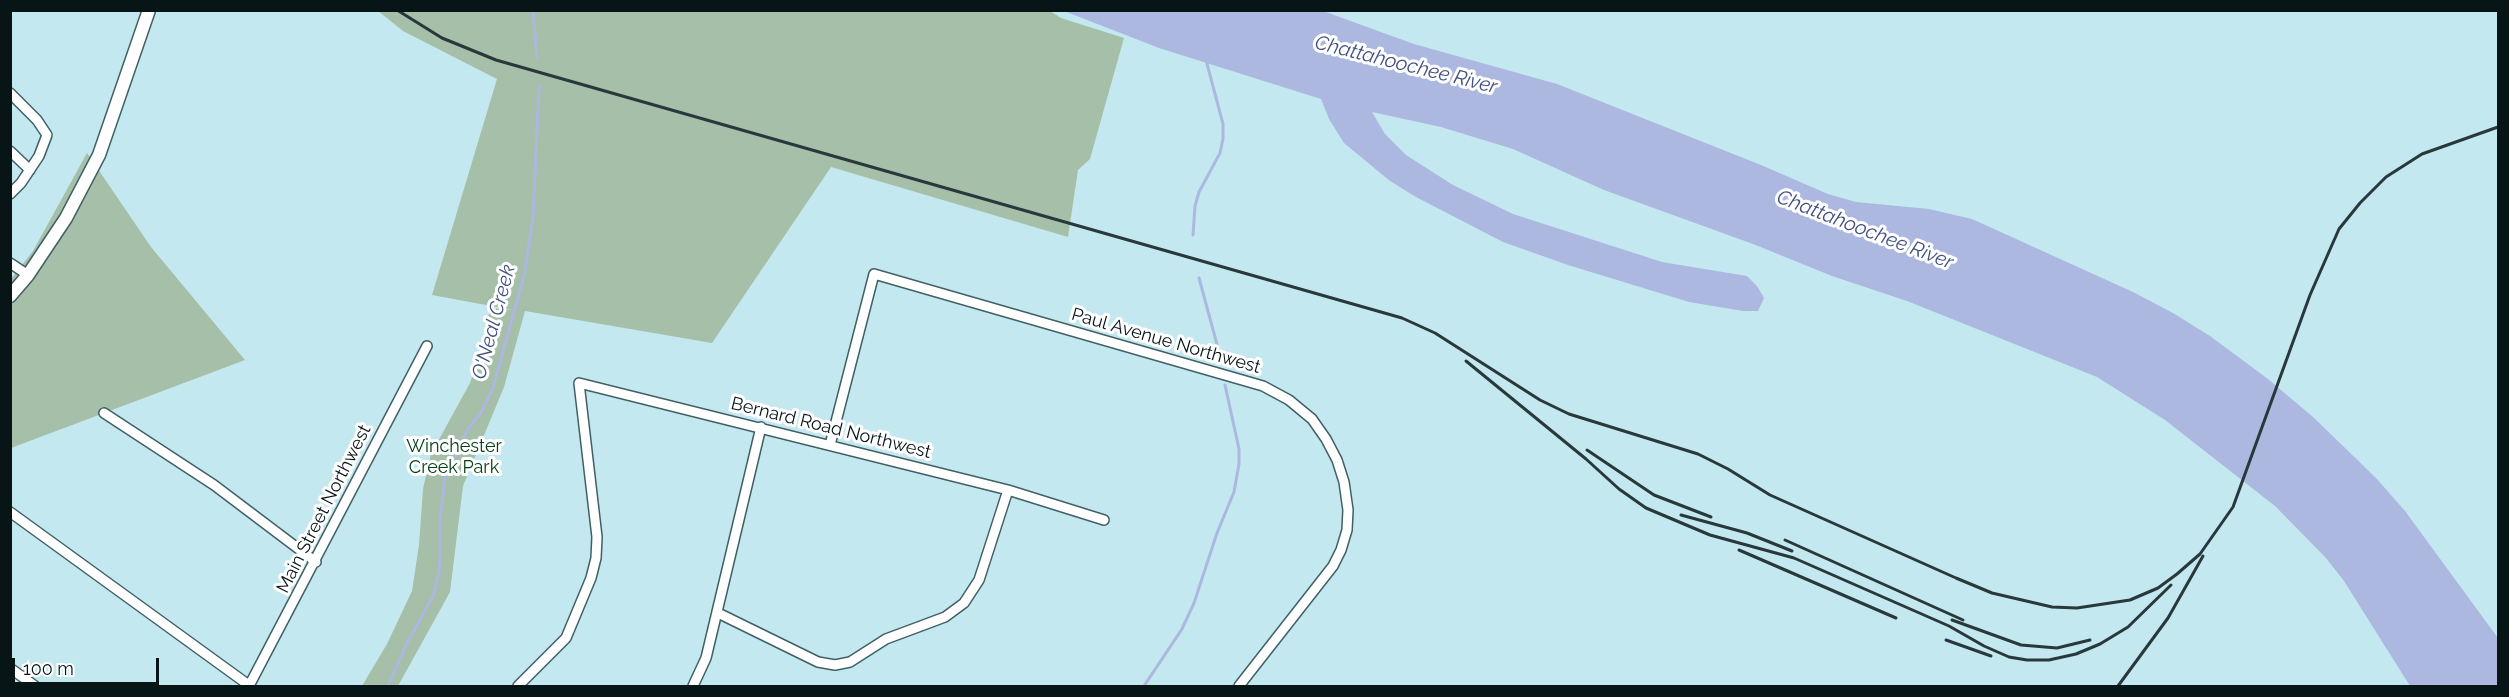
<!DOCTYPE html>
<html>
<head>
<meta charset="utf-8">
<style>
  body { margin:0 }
  #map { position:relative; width:2509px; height:697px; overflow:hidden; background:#c4e8ef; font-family:Raleway,sans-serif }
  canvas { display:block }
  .frame { position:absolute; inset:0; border:12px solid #081517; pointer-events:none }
  .scale { position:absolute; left:12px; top:658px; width:147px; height:27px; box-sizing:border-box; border:3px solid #081517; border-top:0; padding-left:8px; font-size:18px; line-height:21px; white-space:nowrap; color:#081517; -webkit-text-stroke:4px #fff; paint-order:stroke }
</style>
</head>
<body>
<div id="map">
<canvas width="2509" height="697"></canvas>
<div class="frame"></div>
<div class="scale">100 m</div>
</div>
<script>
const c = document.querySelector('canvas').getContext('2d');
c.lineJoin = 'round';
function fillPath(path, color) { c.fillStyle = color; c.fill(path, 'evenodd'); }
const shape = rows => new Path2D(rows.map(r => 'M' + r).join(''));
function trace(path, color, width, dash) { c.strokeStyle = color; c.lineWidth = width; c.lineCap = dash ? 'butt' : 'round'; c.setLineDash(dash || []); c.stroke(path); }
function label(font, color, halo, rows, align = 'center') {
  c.font = font + ' Raleway,sans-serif'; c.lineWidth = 6; c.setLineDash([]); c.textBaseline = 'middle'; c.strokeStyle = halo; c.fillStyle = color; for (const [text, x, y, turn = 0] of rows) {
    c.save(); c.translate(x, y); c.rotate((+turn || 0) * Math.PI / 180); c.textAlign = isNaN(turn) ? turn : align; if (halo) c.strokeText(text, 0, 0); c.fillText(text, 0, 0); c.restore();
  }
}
fillPath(shape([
  [1050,11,1061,18,1124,38,1090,159,1078,170,1068,237,831,167,712,343,525,311,504,387,463,486,450,592,398,686,362,686,387,644,412,591,419,545,423,489,431,454,470,383,483,346,490,308,513,310,432,295,497,79,403,31,378,11],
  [87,153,151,247,245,360,11,448,11,279,33,251]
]), '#a5bfa8');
fillPath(shape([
  [1064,11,1323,11,1414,44,1557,84,1761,165,1828,194,1856,202,1929,209,1972,219,2133,292,2173,313,2210,336,2268,379,2313,417,2376,478,2405,511,2498,638,2498,686,2410,686,2344,581,2326,558,2275,506,2165,420,2097,377,1907,301,1832,276,1753,244,1604,190,1513,149,1441,127,1372,112,1385,134,1406,155,1453,185,1513,214,1662,262,1747,276,1757,286,1764,298,1758,311,1743,311,1689,302,1568,265,1503,242,1416,197,1390,181,1344,143,1329,119,1321,99,1159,48]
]), '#acb8e0');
trace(shape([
  [533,10,537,57],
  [1193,235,1195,206,1199,192,1220,153,1223,139,1223,124,1206,60],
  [1199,278,1222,363],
  [388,686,406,645,434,594,440,565,440,521,445,478,456,451,470,426,480,414,493,388,524,276,533,218,539,86],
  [1144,686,1182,629,1194,603,1217,533,1234,492,1239,464,1239,449,1225,385]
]), '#acb8e0', 3);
const street = shape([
  [10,93,37,120,47,135,39,156,21,183,10,194],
  [10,151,30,170],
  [10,263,28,275],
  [104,413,214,485,316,562],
  [830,445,874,274,1263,386,1289,400,1312,419,1326,439,1337,460,1344,482,1348,510,1347,530,1341,550,1333,566,1239,686],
  [10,512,250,686],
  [718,613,818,662,835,665,850,662,886,639,945,617,964,603,979,580,1008,490],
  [10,668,35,686],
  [249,686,427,346],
  [518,686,566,638,591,578,596,558,597,537,579,383,1008,490,1104,520],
  [693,686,706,658,761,427]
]);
const secondary = shape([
  [10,296,28,275,66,218,99,155,149,10]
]);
trace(street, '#406066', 12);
trace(secondary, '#406066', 15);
trace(street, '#fff', 9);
trace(secondary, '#fff', 12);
trace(shape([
  [397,10,442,38,496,60,1402,318,1435,333,1540,400,1569,414,1698,454,1728,469,1770,495,1956,578,1992,593,2052,607,2077,608,2130,600,2158,588,2177,574,2200,554,2233,507,2310,295,2339,229,2360,203,2386,177,2422,154,2498,127],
  [1466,361,1586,459,1619,489,1646,508,1710,535,1794,558,1949,626,1984,646,2009,657,2027,660,2049,660,2076,654,2100,644,2128,627,2171,585],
  [1587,450,1654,495,1711,517],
  [1681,515,1747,533,1792,551],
  [1785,540,1963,620],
  [1739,550,1896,618],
  [1952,620,2021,645,2057,648,2090,640],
  [1946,640,1991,656],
  [2118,686,2168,618,2203,556]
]), '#28383b', 3);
label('18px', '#081517', '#fff', [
  ["Paul Avenue Northwest",1166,341,16],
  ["Bernard Road Northwest",831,428,14],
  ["Main Street Northwest",324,509,-63]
]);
label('18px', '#074017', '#fff', [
  ["Winchester",454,447],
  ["Creek Park",454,468]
]);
label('italic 20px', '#414f83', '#fff', [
  ["Chattahoochee River",1406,65,14],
  ["Chattahoochee River",1865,230,21],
  ["O'Neal Creek",494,322,-75]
]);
</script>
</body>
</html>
